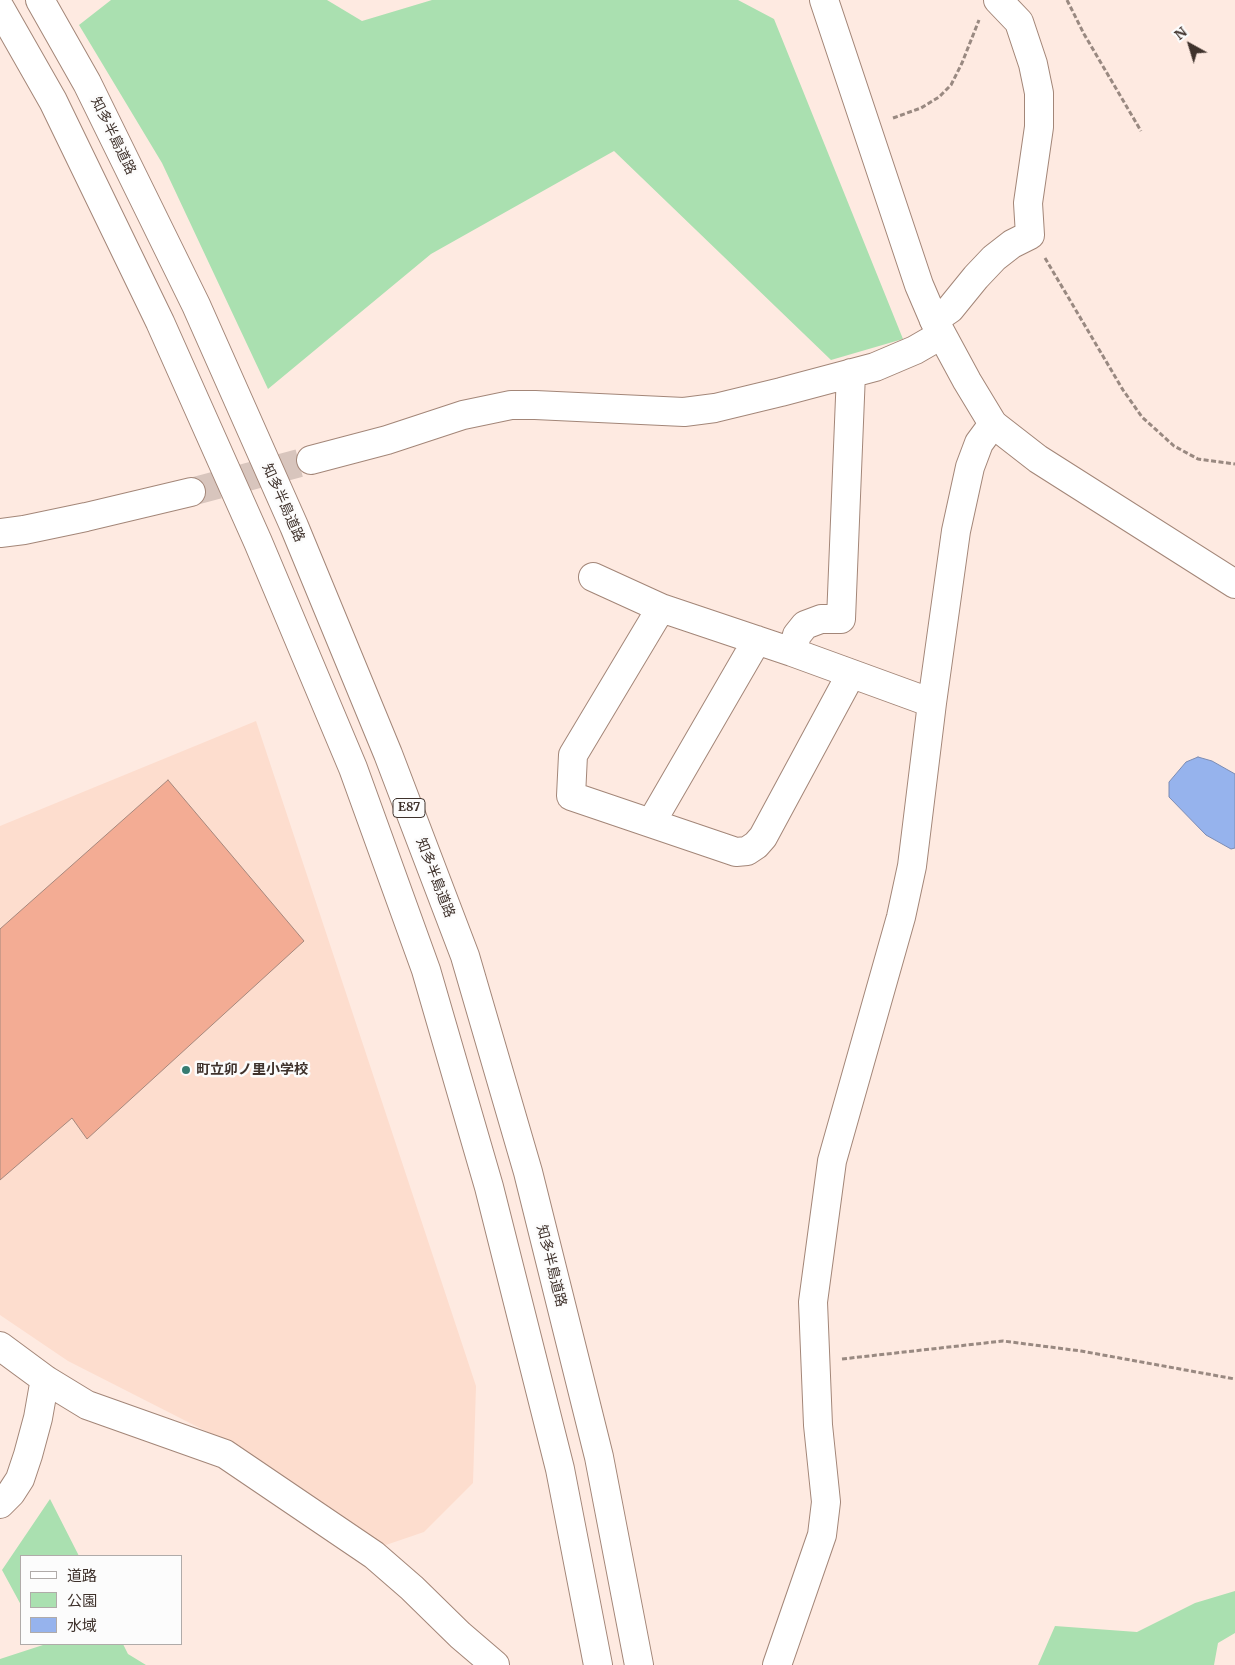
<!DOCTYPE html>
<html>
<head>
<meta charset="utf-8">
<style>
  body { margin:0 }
  #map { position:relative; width:1235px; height:1665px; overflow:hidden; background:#feeae1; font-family:Merriweather,"Noto Sans JP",serif }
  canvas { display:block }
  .legend { position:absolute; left:20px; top:1555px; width:162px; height:90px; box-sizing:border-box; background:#fcfcfc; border:1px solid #b0aba9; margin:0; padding:6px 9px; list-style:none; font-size:15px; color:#3f322c }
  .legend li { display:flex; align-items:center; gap:10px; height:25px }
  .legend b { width:25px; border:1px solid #b0aba9 }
  .north { position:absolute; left:1165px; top:20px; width:50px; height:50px; -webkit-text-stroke:4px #fcfcfc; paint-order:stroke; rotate:321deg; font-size:14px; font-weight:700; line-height:20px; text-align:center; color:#3f322c }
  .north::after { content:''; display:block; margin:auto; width:18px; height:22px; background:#3f322c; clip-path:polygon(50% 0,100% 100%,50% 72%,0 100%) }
</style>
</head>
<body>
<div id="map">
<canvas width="1235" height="1665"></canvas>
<ul class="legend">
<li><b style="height:6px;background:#fff"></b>道路</li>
<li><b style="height:14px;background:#aae0b0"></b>公園</li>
<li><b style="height:14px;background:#96b3ed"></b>水域</li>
</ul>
<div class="north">N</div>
</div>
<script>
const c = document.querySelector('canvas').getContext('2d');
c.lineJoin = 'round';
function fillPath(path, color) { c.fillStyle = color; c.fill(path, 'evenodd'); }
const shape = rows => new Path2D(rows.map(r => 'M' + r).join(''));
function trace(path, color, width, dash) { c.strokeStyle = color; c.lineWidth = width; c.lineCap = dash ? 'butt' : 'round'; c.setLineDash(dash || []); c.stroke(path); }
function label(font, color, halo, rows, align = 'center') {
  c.font = font + ' Merriweather,"Noto Sans JP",serif'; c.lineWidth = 5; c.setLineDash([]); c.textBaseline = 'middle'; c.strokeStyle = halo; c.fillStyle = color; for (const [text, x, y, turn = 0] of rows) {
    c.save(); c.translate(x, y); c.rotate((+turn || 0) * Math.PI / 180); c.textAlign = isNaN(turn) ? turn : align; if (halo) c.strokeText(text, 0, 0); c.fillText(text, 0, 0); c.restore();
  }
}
fillPath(shape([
  [256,721,476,1386,473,1483,424,1532,380,1547,241,1449,68,1361,0,1315,0,826]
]), '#fdddce');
fillPath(shape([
  [111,0,327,0,362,21,432,0,738,0,774,19,903,339,831,360,614,151,431,254,268,389,162,163,79,25],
  [50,1499,79,1556,21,1556,21,1605,2,1570],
  [1235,1591,1235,1633,1218,1643,1214,1665,1038,1665,1055,1626,1137,1632,1195,1603],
  [43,1644,123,1644,128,1654,146,1665,0,1665,0,1659,43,1645]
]), '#aae0b0');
const water = shape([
  [1198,757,1212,761,1235,774,1235,848,1231,849,1206,835,1169,797,1169,782,1186,762,1198,757]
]);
fillPath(water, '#96b3ed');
trace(water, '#7c8cb3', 1);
const building = shape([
  [168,780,304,941,87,1139,72,1118,0,1180,0,929,168,780]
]);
fillPath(building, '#f3ac94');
trace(building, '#a7887d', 1);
trace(shape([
  [191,492,311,460]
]), '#d8c5bd', 28, [28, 14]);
const street = shape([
  [934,320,950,309,976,277,994,258,1012,244,1030,235,1028,203,1039,127,1039,93,1033,64,1019,22,998,0],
  [851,373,841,619,821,619,805,625,797,635,792,652,932,703],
  [311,460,387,440,463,415,511,405,535,405,684,412,715,408,781,392,875,367,915,350,941,335],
  [0,533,24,530,86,517,191,492],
  [593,577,661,608],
  [792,652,661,608,573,755,571,796,736,852,747,851,756,845,763,837,851,674],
  [651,823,757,640],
  [0,1346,46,1380,87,1405,225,1454,374,1555,412,1588,460,1635,495,1665],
  [0,1504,11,1493,20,1479,28,1455,38,1418,44,1384,46,1380],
  [777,1665,822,1535,826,1502,818,1425,813,1302,832,1161,901,917,912,866,932,703,956,531,970,467,979,443,993,424]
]);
const secondary = shape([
  [824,0,919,285,934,320,967,381,993,424,1038,459,1235,584]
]);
const highway = shape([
  [40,0,87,83,196,305,294,526,388,754,465,956,528,1172,599,1457,639,1665],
  [0,8,53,101,160,322,258,542,353,768,426,970,489,1187,560,1469,598,1665]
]);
trace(street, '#a38678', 30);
trace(secondary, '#a38678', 30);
trace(highway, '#a38678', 30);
trace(shape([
  [1067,0,1084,34,1141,131],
  [893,118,921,108,939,97,951,85,962,63,979,20],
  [1045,258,1123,390,1142,417,1174,446,1198,459,1235,464],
  [842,1359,1003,1341,1081,1351,1235,1379]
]), '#998981', 3, [5, 2.5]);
trace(street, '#fff', 28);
trace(secondary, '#fff', 28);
trace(highway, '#fff', 28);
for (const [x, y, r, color] of [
  [186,1070,5,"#377c72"]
]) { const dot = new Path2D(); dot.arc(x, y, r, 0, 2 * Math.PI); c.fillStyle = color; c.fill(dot); trace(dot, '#fcfcfc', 2); }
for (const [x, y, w] of [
  [409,808,32]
]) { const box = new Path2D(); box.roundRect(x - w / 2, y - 9.5, w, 19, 4); c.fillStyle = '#fcfcfc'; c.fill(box); trace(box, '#3f322c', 1); }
label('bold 12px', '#3f322c', null, [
  ["E87",409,808]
]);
label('14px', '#3f322c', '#fcfcfc', [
  ["知多半島道路",113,136,64],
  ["知多半島道路",283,503,66],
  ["知多半島道路",435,878,69],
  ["知多半島道路",551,1266,76]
]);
label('bold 14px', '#3f322c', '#fcfcfc', [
  ["町立卯ノ里小学校",196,1070]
], 'left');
</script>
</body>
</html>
